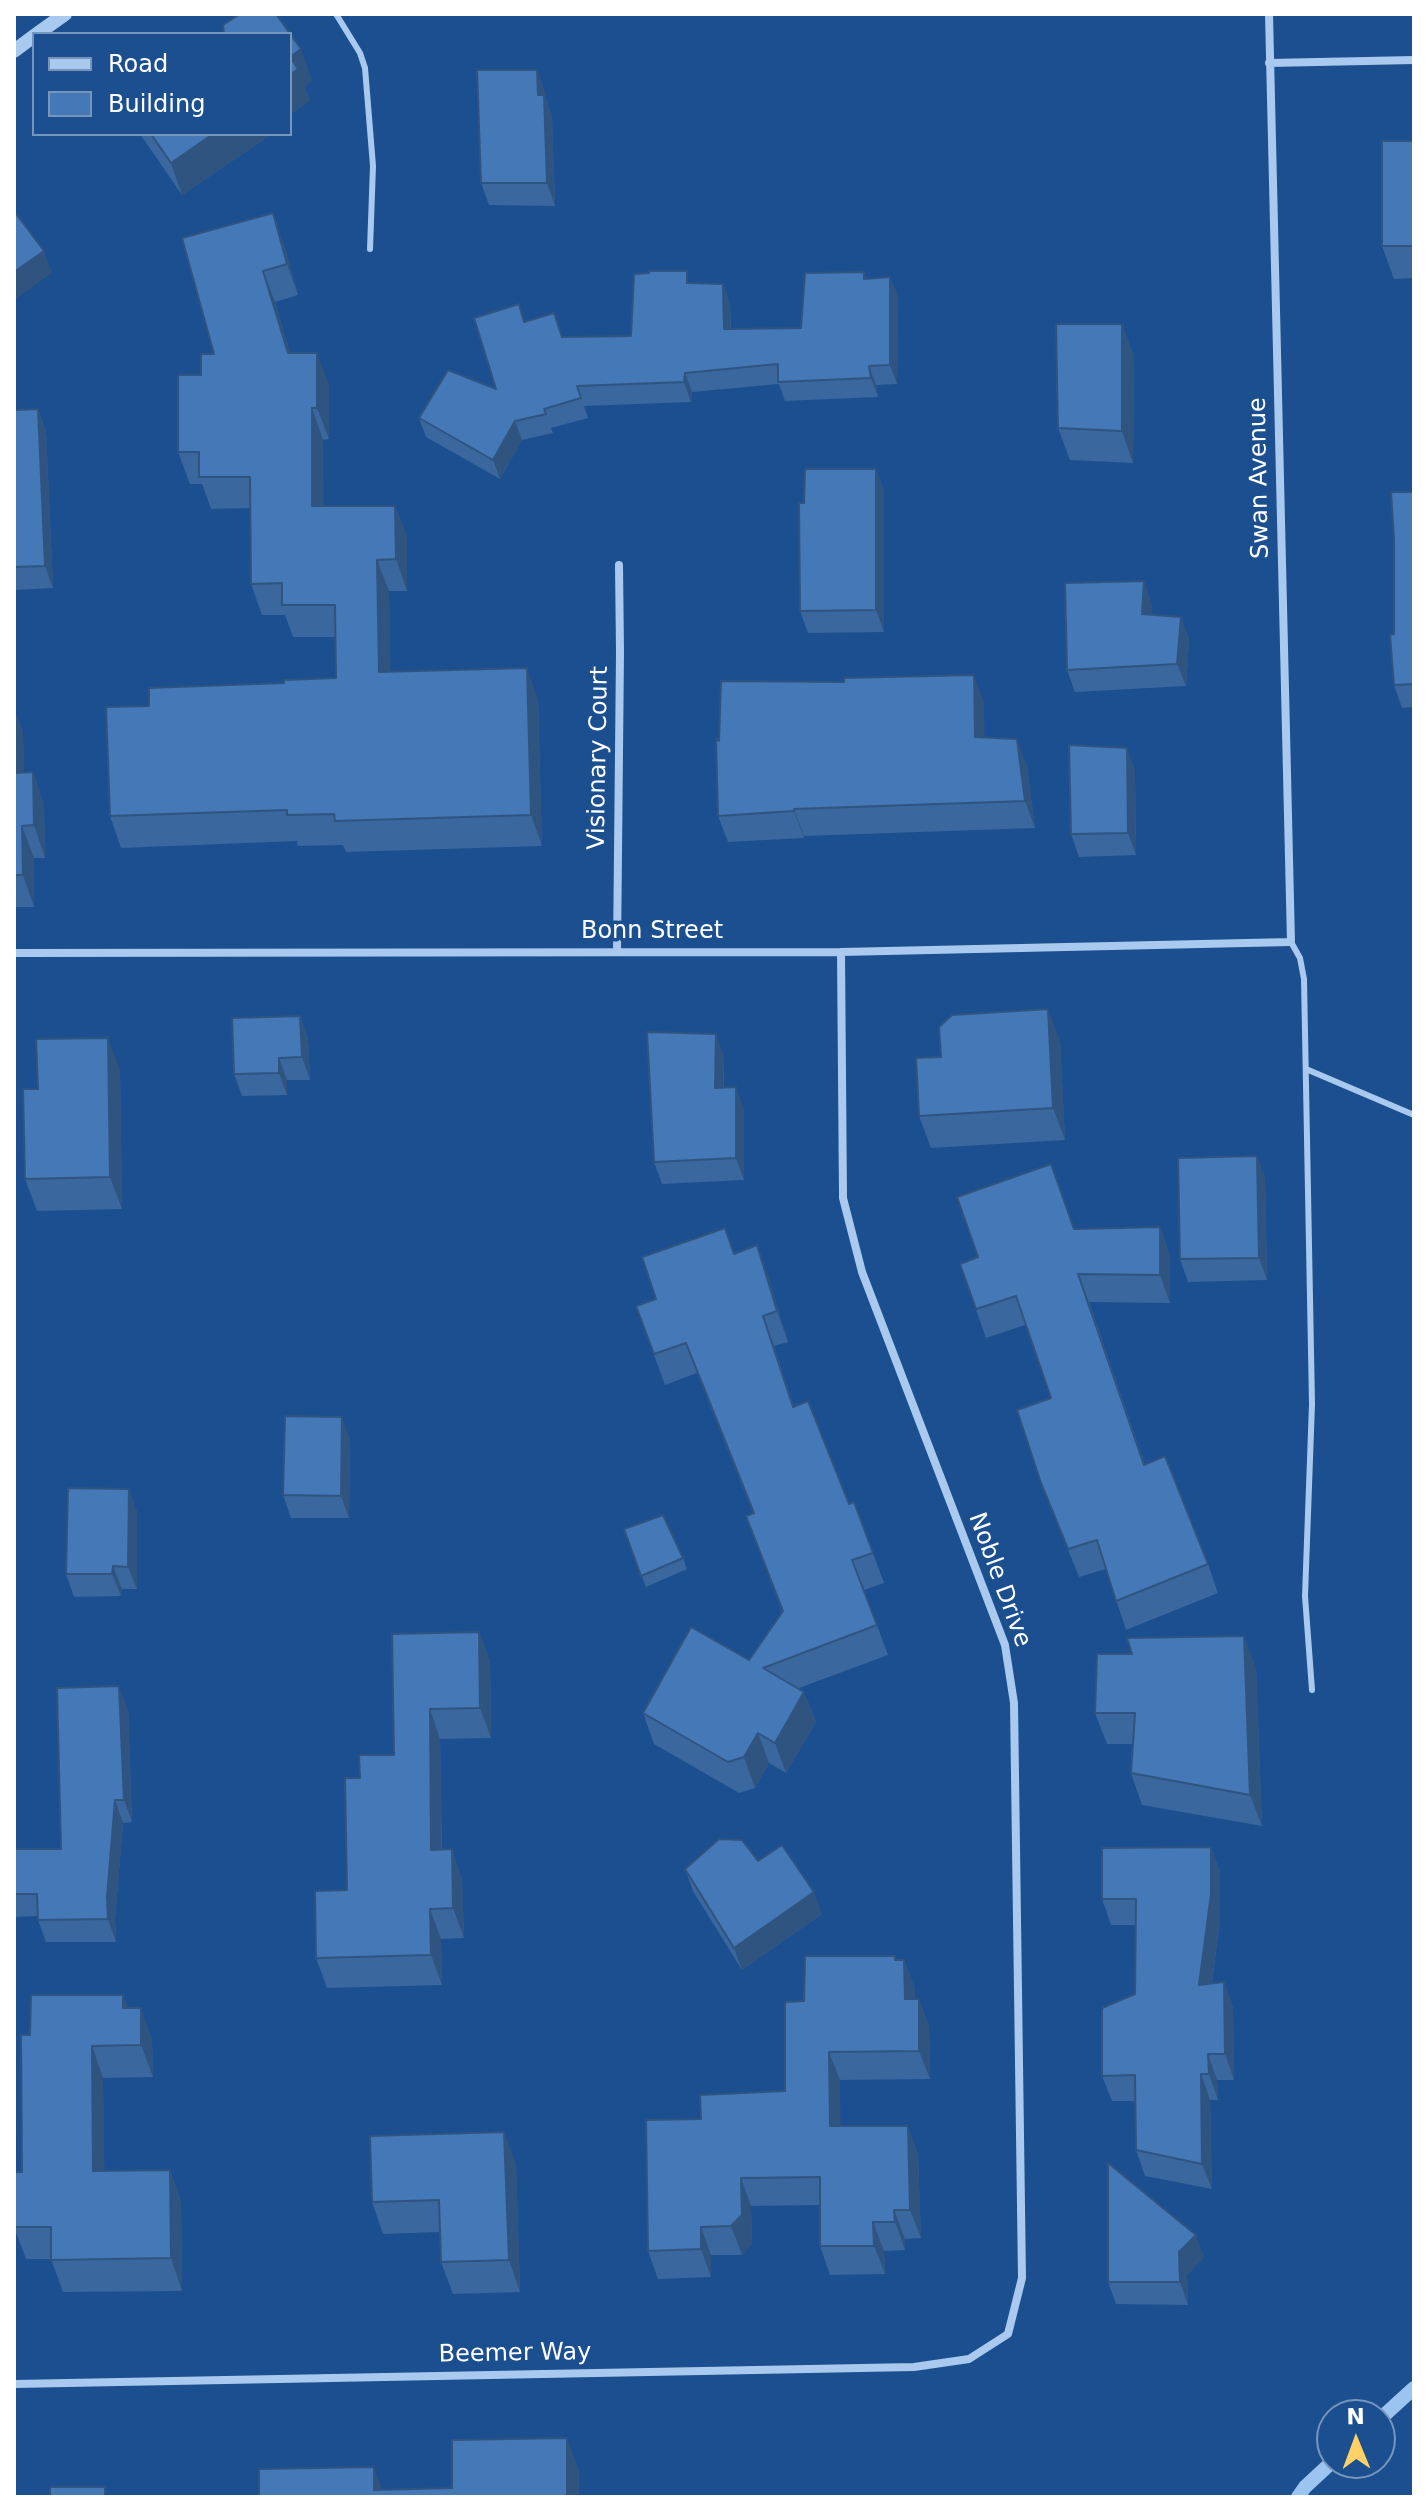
<!DOCTYPE html>
<html>
<head>
<meta charset="utf-8">
<style>
  body { margin:0 }
  #map { position:relative; width:1428px; height:2511px; overflow:hidden; background:#1b4f8f; font-family:"DejaVu Sans",sans-serif }
  canvas { display:block }
  .frame { position:absolute; inset:0; border:16px solid #fff; pointer-events:none }
  .legend { position:absolute; left:32px; top:32px; width:260px; height:104px; box-sizing:border-box; background:#1b4f8f; border:2px solid #7695bc; margin:0; padding:10px 14px; list-style:none; font-size:24px; color:#fff }
  .legend li { display:flex; align-items:center; gap:16px; height:40px }
  .legend b { width:40px; border:2px solid #7695bc }
  .north { position:absolute; left:1316px; top:2399px; width:80px; height:80px; box-sizing:border-box; background:#1b4f8f; border:2px solid #7695bc; border-radius:50%; rotate:359deg; font-size:22px; font-weight:700; line-height:32px; text-align:center; color:#fff }
  .north::after { content:''; display:block; margin:auto; width:28px; height:36px; background:#ffd166; clip-path:polygon(50% 0,100% 100%,50% 72%,0 100%) }
</style>
</head>
<body>
<div id="map">
<canvas width="1428" height="2511"></canvas>
<div class="frame"></div>
<ul class="legend">
<li><b style="height:10px;background:#a9c9ee"></b>Road</li>
<li><b style="height:22px;background:#4478b7"></b>Building</li>
</ul>
<div class="north">N</div>
</div>
<script>
const c = document.querySelector('canvas').getContext('2d');
c.lineJoin = 'round';
const shape = rows => new Path2D(rows.map(r => 'M' + r).join(''));
function trace(path, color, width, dash) { c.strokeStyle = color; c.lineWidth = width; c.lineCap = dash ? 'butt' : 'round'; c.setLineDash(dash || []); c.stroke(path); }
function fillPath(path, color) { c.fillStyle = color; c.fill(path, 'evenodd'); }
function label(font, color, halo, rows, align = 'center') {
  c.font = font + ' "DejaVu Sans",sans-serif'; c.lineWidth = 7; c.setLineDash([]); c.textBaseline = 'middle'; c.strokeStyle = halo; c.fillStyle = color; for (const [text, x, y, turn = 0] of rows) {
    c.save(); c.translate(x, y); c.rotate((+turn || 0) * Math.PI / 180); c.textAlign = isNaN(turn) ? turn : align; if (halo) c.strokeText(text, 0, 0); c.fillText(text, 0, 0); c.restore();
  }
}
trace(shape([
  [1380,2419,1414,2388],
  [1298,2497,1305,2487,1332,2462]
]), '#9cc4f0', 14);
trace(shape([
  [336,14,360,53,365,68,373,166,370,249],
  [1291,942,1300,958,1304,979,1312,1404,1305,1596,1312,1690],
  [1306,1069,1414,1115]
]), '#a9c9ee', 6);
trace(shape([
  [1269,63,1414,60],
  [617,952,620,652,619,565],
  [14,953,841,952,1291,942,1269,14],
  [14,2384,914,2367,969,2359,1008,2334,1022,2278,1014,1703,1005,1645,862,1272,843,1198,841,952]
]), '#a9c9ee', 8);
trace(shape([
  [37,34,65,14],
  [14,51,34,36]
]), '#a9c9ee', 14);
fillPath(shape([
  [537,70,545,93,546,99,552,117,555,206,489,205,481,183],
  [140,134,272,134,182,195],
  [1414,141,1414,278,1394,279,1382,246],
  [182,238,284,244,298,295,275,302,290,353,329,384,329,439,323,440,323,506,395,506,407,537,407,591,389,591,390,672,538,699,542,846,346,852,343,845,298,846,297,841,121,848,110,816,149,706,284,683,336,678,335,637,293,637,285,615,262,615,251,584,250,508,211,509,202,484,190,484,178,452,201,375,214,354],
  [864,272,866,279,890,277,898,297,897,384,876,385,878,397,785,401,779,384,692,392,691,402,584,406,588,418,551,428,553,433,522,440,500,479,426,437,419,418,496,389,519,304,525,322,563,337,631,336,691,283,723,284,730,303,731,329,801,328],
  [1122,324,1134,357,1133,463,1070,460,1058,428],
  [38,409,46,432,53,588,14,590,14,410],
  [876,469,884,491,884,632,808,633,800,611],
  [1414,492,1414,707,1402,708,1394,685,1394,634],
  [1152,604,1151,615,1181,617,1189,639,1186,686,1075,692,1067,670],
  [984,702,984,738,1027,766,1035,828,804,836,804,838,728,842,718,816,719,741],
  [14,709,23,732,24,773,33,772,44,805,45,858,34,858,34,907,14,907],
  [1135,770,1136,855,1079,857,1071,834],
  [300,1016,308,1039,310,1080,287,1080,287,1095,242,1096,234,1074],
  [1060,1041,1065,1140,931,1148,919,1116,941,1057],
  [724,1056,724,1088,744,1109,744,1180,662,1184,654,1162],
  [120,1070,122,1209,37,1211,25,1179,38,1089],
  [1257,1156,1265,1178,1267,1280,1188,1282,1180,1259],
  [1160,1227,1170,1256,1170,1303,1089,1302,1145,1465,1208,1564,1218,1593,1126,1630,1106,1569,1079,1577,1041,1483,1051,1398,1025,1325,986,1338,960,1264,1075,1229],
  [734,1253,768,1276,788,1342,774,1346,794,1407,849,1504,854,1502,884,1583,864,1590,888,1655,799,1688,804,1692,816,1722,786,1773,769,1763,755,1788,739,1793,654,1744,643,1713,749,1660,782,1611,746,1516,753,1513,697,1373,665,1385,636,1306,656,1299],
  [350,1439,349,1518,291,1518,283,1495],
  [137,1511,137,1589,122,1589,121,1596,74,1597,66,1574],
  [624,1529,683,1558,687,1569,646,1587],
  [479,1632,490,1662,491,1738,440,1739,442,1849,462,1879,464,1938,441,1939,442,1985,327,1988,316,1958,347,1890,360,1778,394,1755],
  [1256,1668,1262,1826,1142,1805,1131,1773,1133,1744,1107,1744,1095,1713],
  [128,1709,132,1822,123,1823,115,1919,116,1942,46,1942,38,1920,38,1916,14,1917,14,1849,61,1849],
  [1211,1847,1220,1873,1220,1920,1212,1983,1224,1982,1233,2008,1234,2080,1217,2080,1218,2100,1210,2100,1212,2189,1145,2176,1136,2150,1135,2101,1112,2101,1102,2076,1135,1994,1136,1925,1111,1925,1102,1899],
  [685,1869,822,1914,742,1970,693,1891],
  [895,1956,896,1960,904,1960,915,1989,915,1999,919,1999,929,2027,930,2079,840,2080,840,2126,908,2126,918,2155,921,2238,905,2239,905,2250,884,2251,885,2274,830,2275,820,2246,820,2205,751,2206,752,2244,742,2255,711,2255,711,2277,658,2279,648,2251,701,2119,785,2091,804,2001],
  [128,2008,152,2040,153,2077,103,2078,104,2171,170,2170,181,2202,182,2291,63,2292,51,2259,26,2259,14,2227,22,2172,30,2035],
  [516,2164,520,2292,453,2294,441,2262,440,2232,383,2234,372,2202],
  [1204,2257,1187,2275,1188,2305,1116,2304,1108,2282]
]), '#3a679d');
fillPath(shape([
  [301,49,312,81,305,87,310,101,290,115,290,57],
  [537,70,545,93,546,99,552,117,555,206,547,183,538,95],
  [213,134,272,134,182,195,171,163],
  [273,213,284,244,298,295,287,264],
  [44,251,52,273,14,300,14,272],
  [263,271,275,302,299,384,288,353],
  [890,277,898,297,897,384,890,365],
  [723,284,730,303,731,349,724,329],
  [1122,324,1134,357,1133,463,1122,431],
  [317,353,329,384,329,439,317,408],
  [869,366,876,385,878,397,871,378],
  [685,373,692,392,691,402,684,382],
  [312,408,323,440,324,537,312,506],
  [38,409,46,432,53,588,45,566],
  [515,421,522,440,500,479,493,460],
  [876,469,884,491,884,632,876,610],
  [395,506,407,537,407,591,396,559],
  [377,560,389,591,391,703,379,672],
  [1144,581,1152,604,1150,637,1142,614],
  [1181,617,1189,639,1186,686,1177,664],
  [527,668,538,699,542,846,531,815],
  [974,675,984,702,985,764,975,737],
  [14,709,23,732,25,805,14,775],
  [1017,739,1027,766,1035,828,1025,801],
  [1127,748,1135,770,1136,855,1128,833],
  [33,772,44,805,45,858,34,825],
  [794,809,804,836,804,838,794,811],
  [22,826,34,858,34,907,23,875],
  [1048,1009,1060,1041,1065,1140,1053,1108],
  [300,1016,308,1039,310,1080,302,1057],
  [716,1034,724,1056,723,1110,715,1088],
  [108,1038,120,1070,122,1209,110,1177],
  [279,1058,287,1080,287,1095,279,1073],
  [736,1087,744,1109,744,1180,736,1158],
  [1257,1156,1265,1178,1267,1280,1259,1258],
  [1160,1227,1170,1256,1170,1303,1160,1275],
  [757,1245,768,1276,788,1342,777,1311],
  [763,1316,774,1346,804,1437,793,1407],
  [342,1417,350,1439,349,1518,341,1496],
  [129,1489,137,1511,137,1589,128,1567],
  [113,1566,122,1589,121,1596,112,1574],
  [479,1632,490,1662,491,1738,480,1708],
  [1244,1636,1256,1668,1262,1826,1250,1795],
  [119,1686,128,1709,132,1822,124,1800],
  [804,1692,816,1722,786,1773,775,1743],
  [430,1709,440,1739,442,1879,431,1850],
  [758,1733,769,1763,755,1788,744,1757],
  [115,1800,123,1823,115,1919,116,1942,108,1919,107,1897],
  [1211,1847,1220,1873,1220,1920,1208,2011,1199,1985],
  [452,1849,462,1879,464,1938,453,1908],
  [814,1892,822,1914,742,1970,734,1948],
  [430,1909,441,1939,442,1985,431,1955],
  [895,1956,905,1983,904,1960,915,1989,916,2027,905,1999],
  [1224,1982,1233,2008,1234,2080,1225,2054],
  [123,1995,135,2027,123,2008],
  [919,1999,929,2027,930,2079,919,2051],
  [141,2008,152,2040,153,2077,141,2045],
  [92,2046,103,2078,105,2203,93,2171],
  [829,2052,840,2080,841,2155,830,2126],
  [1208,2054,1217,2080,1218,2100,1209,2074],
  [1201,2074,1210,2100,1212,2189,1202,2164],
  [908,2126,918,2155,921,2238,910,2210],
  [504,2132,516,2164,520,2292,509,2260],
  [170,2170,181,2202,182,2291,171,2258],
  [741,2178,751,2206,752,2244,742,2255,731,2226],
  [894,2210,905,2239,905,2250,895,2222],
  [873,2222,884,2251,885,2274,874,2246],
  [701,2227,711,2255,711,2277,701,2249],
  [1196,2235,1204,2257,1187,2275,1188,2305,1180,2282,1179,2252],
  [567,2438,579,2470,579,2497,567,2497],
  [374,2467,385,2497,374,2490]
]), '#305480');
const building = shape([
  [240,14,276,14,301,49,290,57,298,69,290,75,290,34,224,34,223,25,240,14],
  [477,70,537,70,538,95,544,95,547,183,481,183,477,70],
  [151,134,213,134,171,163,151,134],
  [1382,141,1414,141,1414,246,1382,246,1382,141],
  [14,211,44,251,14,272,14,211],
  [273,213,287,264,263,271,288,353,317,353,317,408,312,408,312,506,395,506,396,559,377,560,379,672,527,668,531,815,335,821,334,814,287,815,287,810,110,816,106,707,149,706,149,688,284,683,284,680,336,678,335,605,282,605,282,583,251,584,250,477,199,477,199,452,178,452,178,375,201,375,201,354,214,354,182,238,273,213],
  [649,271,687,271,687,283,723,284,724,329,801,328,805,273,864,272,864,279,890,277,890,365,869,366,871,378,778,382,778,364,685,373,684,382,577,386,581,398,544,409,546,414,515,421,493,460,419,418,448,370,496,389,474,318,519,304,524,322,554,313,562,337,631,336,634,274,649,273,649,271],
  [1056,324,1122,324,1122,431,1058,428,1056,324],
  [38,409,45,566,14,567,14,410,38,409],
  [805,469,876,469,876,610,800,611,799,503,804,503,805,469],
  [1391,492,1414,492,1414,684,1394,685,1390,635,1394,634,1394,539,1391,492],
  [1144,581,1142,614,1181,617,1177,664,1067,670,1065,583,1144,581],
  [974,675,975,737,1017,739,1025,801,794,809,794,811,718,816,716,739,719,741,721,681,844,682,844,678,974,675],
  [1069,745,1127,748,1128,833,1071,834,1069,745],
  [33,772,34,825,22,826,23,875,14,875,14,773,33,772],
  [1048,1009,1053,1108,919,1116,916,1058,941,1057,939,1027,952,1015,1048,1009],
  [300,1016,302,1057,279,1058,279,1073,234,1074,232,1018,300,1016],
  [647,1032,716,1034,715,1088,736,1087,736,1158,654,1162,647,1032],
  [108,1038,110,1177,25,1179,23,1089,38,1089,36,1039,108,1038],
  [1257,1156,1259,1258,1180,1259,1178,1158,1257,1156],
  [1051,1164,1074,1229,1160,1227,1160,1275,1078,1274,1144,1465,1165,1456,1208,1564,1116,1601,1097,1540,1068,1549,1041,1483,1017,1410,1051,1398,1016,1296,976,1309,960,1264,978,1257,957,1197,1051,1164],
  [725,1228,734,1254,757,1245,777,1311,763,1316,793,1407,808,1401,849,1504,854,1502,873,1553,852,1560,877,1625,763,1668,804,1692,775,1743,758,1733,744,1757,728,1762,643,1713,691,1627,749,1660,783,1611,746,1516,754,1513,686,1343,654,1354,636,1306,656,1299,642,1257,725,1228],
  [285,1416,342,1417,341,1496,283,1495,285,1416],
  [68,1488,129,1489,128,1567,113,1566,112,1574,66,1574,68,1488],
  [663,1515,683,1558,641,1576,624,1529,663,1515],
  [479,1632,480,1708,430,1709,431,1850,452,1849,453,1908,430,1909,431,1955,316,1958,315,1891,347,1890,345,1778,360,1778,359,1755,394,1755,392,1634,479,1632],
  [1244,1636,1250,1795,1131,1773,1135,1713,1095,1713,1097,1654,1132,1654,1127,1638,1244,1636],
  [119,1686,124,1800,115,1800,107,1897,108,1919,38,1920,37,1894,14,1894,14,1849,61,1849,57,1688,119,1686],
  [719,1839,742,1840,758,1861,782,1845,814,1892,734,1948,685,1869,719,1839],
  [1211,1847,1211,1894,1199,1985,1224,1982,1225,2054,1208,2054,1209,2074,1201,2074,1202,2164,1136,2150,1135,2075,1102,2076,1102,2008,1135,1994,1136,1899,1102,1899,1102,1848,1211,1847],
  [805,1956,895,1956,895,1960,904,1960,905,1999,919,1999,919,2051,829,2052,830,2126,908,2126,910,2210,894,2210,895,2222,873,2222,874,2246,820,2246,820,2177,741,2178,742,2215,731,2226,701,2227,701,2249,648,2251,646,2120,701,2119,700,2095,785,2091,785,2002,804,2001,805,1956],
  [31,1995,123,1995,123,2008,141,2008,141,2045,92,2046,93,2171,170,2170,171,2258,51,2260,51,2227,14,2227,14,2172,22,2172,21,2035,30,2035,31,1995],
  [504,2132,509,2260,441,2262,439,2200,372,2202,370,2136,504,2132],
  [1108,2163,1196,2235,1179,2252,1180,2282,1108,2282,1108,2163],
  [567,2438,567,2497,259,2497,259,2469,374,2467,374,2490,452,2488,452,2440,567,2438],
  [50,2487,105,2487,105,2497,50,2497,50,2487]
]);
fillPath(building, '#4478b7');
trace(building, '#305480', 2);
label('24px', '#fff', '#1b4f8f', [
  ["Swan Avenue",1260,478,-91],
  ["Visionary Court",599,758,-89],
  ["Bonn Street",652,932],
  ["Noble Drive",999,1580,70],
  ["Beemer Way",515,2354,-1]
]);
</script>
</body>
</html>
